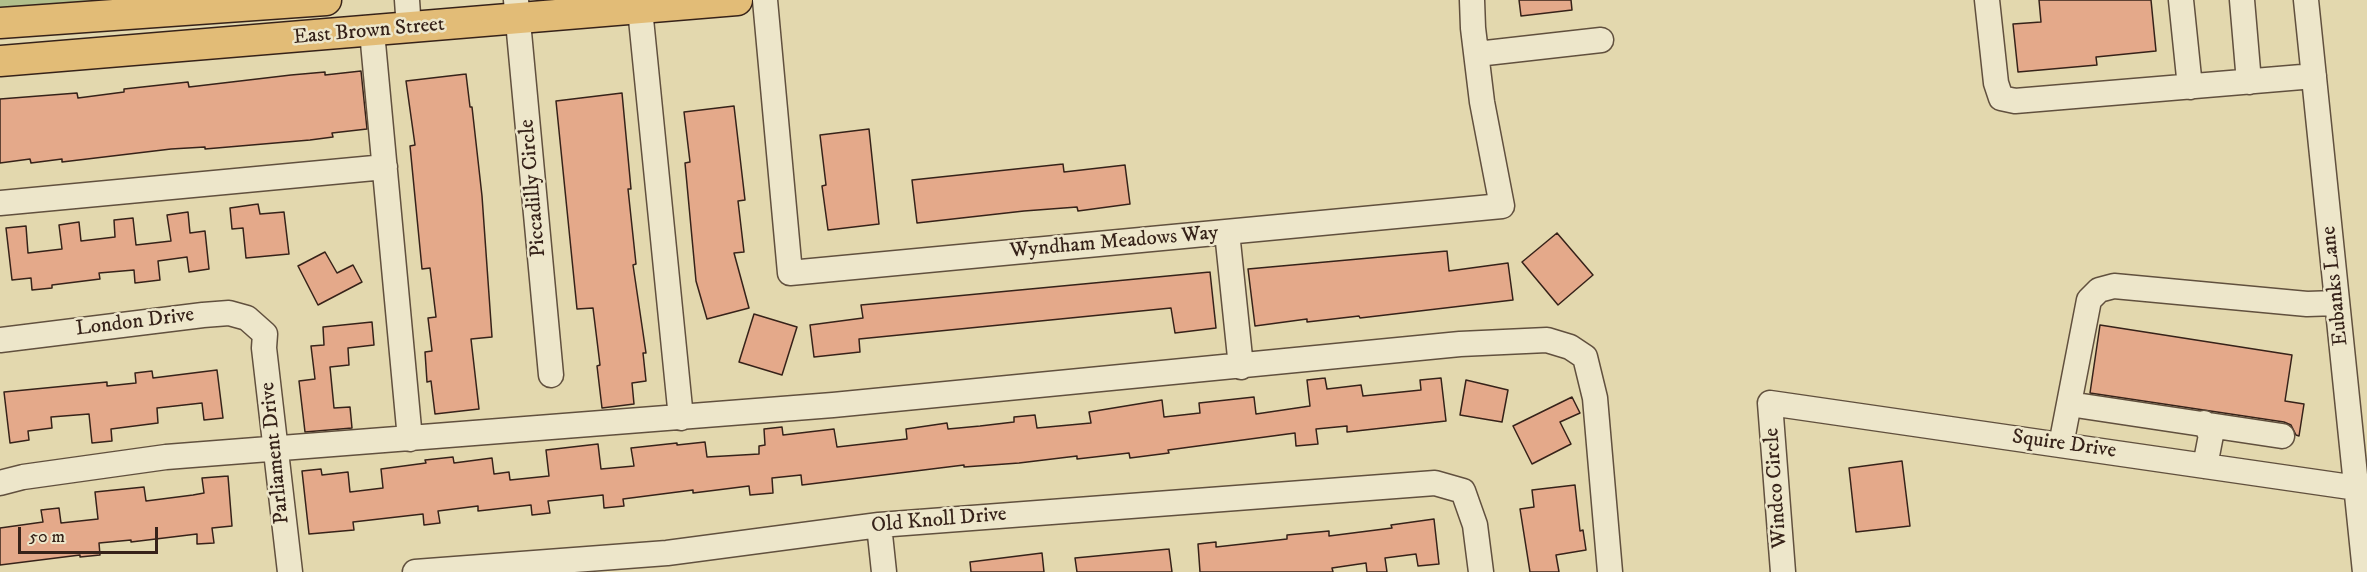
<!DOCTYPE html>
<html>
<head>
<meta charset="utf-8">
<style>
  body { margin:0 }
  #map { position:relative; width:2367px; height:572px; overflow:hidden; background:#e3d8ae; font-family:"IM FELL DW Pica",serif }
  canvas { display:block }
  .scale { position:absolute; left:18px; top:527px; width:140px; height:27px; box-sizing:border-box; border:3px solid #362219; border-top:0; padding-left:8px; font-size:18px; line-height:21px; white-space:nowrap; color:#362219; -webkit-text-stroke:4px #ede6ca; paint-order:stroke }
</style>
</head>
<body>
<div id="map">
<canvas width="2367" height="572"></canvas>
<div class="scale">50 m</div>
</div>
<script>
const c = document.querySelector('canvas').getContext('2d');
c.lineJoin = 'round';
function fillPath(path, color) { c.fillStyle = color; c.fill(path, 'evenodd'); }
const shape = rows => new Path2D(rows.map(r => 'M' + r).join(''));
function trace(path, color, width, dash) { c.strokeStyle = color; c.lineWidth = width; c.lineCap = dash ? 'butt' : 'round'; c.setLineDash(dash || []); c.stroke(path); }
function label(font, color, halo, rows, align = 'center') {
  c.font = font + ' "IM FELL DW Pica",serif'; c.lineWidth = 5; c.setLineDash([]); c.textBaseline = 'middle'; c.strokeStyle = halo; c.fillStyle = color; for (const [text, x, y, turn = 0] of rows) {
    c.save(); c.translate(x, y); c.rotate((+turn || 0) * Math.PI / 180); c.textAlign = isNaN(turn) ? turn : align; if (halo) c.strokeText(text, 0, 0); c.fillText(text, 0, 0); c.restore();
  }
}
fillPath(shape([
  [0,0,233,0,0,16]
]), '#b1bf8c');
const building = shape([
  [1519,0,1571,0,1572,10,1521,16,1519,0],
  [2039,0,2151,0,2156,51,2096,57,2097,65,2018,72,2013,24,2041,22,2039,0],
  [361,71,367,129,332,133,333,137,310,140,205,149,205,147,171,149,62,162,62,159,31,163,30,159,0,163,0,99,77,93,78,98,124,92,124,89,188,82,189,87,291,75,325,72,325,75,361,71],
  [466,74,470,107,472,107,482,196,492,337,471,339,479,409,435,414,431,381,427,382,425,352,432,351,428,318,436,317,430,268,422,269,410,146,415,145,406,81,466,74],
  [622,93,631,189,628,189,636,264,633,265,646,353,643,353,646,381,632,383,634,404,602,408,597,366,600,365,593,308,577,309,556,101,622,93],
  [734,106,745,200,738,201,744,252,734,253,749,308,707,319,696,281,685,163,690,162,684,112,734,106],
  [869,129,879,224,828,230,822,186,826,185,820,135,869,129],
  [1063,164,1064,172,1125,165,1130,204,1078,211,1077,207,1024,211,917,223,912,180,1063,164],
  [258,204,260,214,284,212,289,254,246,258,243,228,232,229,230,208,258,204],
  [188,212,190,233,205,231,209,269,189,272,187,257,158,261,160,280,135,283,134,270,99,273,100,279,52,285,52,288,32,290,31,278,12,280,6,228,26,226,28,253,62,249,59,225,79,222,81,241,115,237,114,220,133,218,136,245,171,241,167,215,188,212],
  [1557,233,1593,275,1558,305,1522,262,1557,233],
  [1447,251,1449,271,1508,263,1513,300,1360,318,1359,316,1307,322,1307,319,1255,326,1248,269,1447,251],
  [325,252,337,273,353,265,362,282,318,305,298,266,325,252],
  [1210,272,1216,328,1175,333,1171,308,859,339,860,352,814,357,810,325,863,318,861,305,1210,272],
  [754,314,797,327,782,375,739,362,754,314],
  [372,322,374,345,348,348,349,365,330,367,334,408,350,407,352,428,305,432,299,381,315,379,311,346,324,345,323,327,372,322],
  [2100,325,2292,355,2285,401,2304,404,2299,436,2296,435,2291,425,2284,422,2090,393,2100,325],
  [217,370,223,418,204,420,202,403,157,408,158,423,111,429,112,441,92,443,89,414,51,417,52,428,28,431,29,440,10,443,4,392,107,382,107,386,136,383,135,373,152,371,153,378,217,370],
  [1325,378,1327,389,1361,385,1363,396,1421,390,1420,380,1441,378,1446,421,1347,432,1347,426,1316,429,1318,444,1296,446,1295,433,1168,450,1169,453,1130,458,1129,453,1077,459,1077,456,1019,463,964,467,964,465,802,485,801,475,772,478,773,493,750,495,749,486,693,493,693,490,623,499,624,506,604,508,603,495,548,501,550,513,532,515,531,505,478,511,478,506,438,511,440,523,424,525,423,514,353,522,354,530,309,534,302,471,321,469,322,475,348,472,350,492,383,488,381,469,426,463,425,460,453,457,454,463,492,458,494,474,509,472,510,480,549,476,546,450,598,444,601,469,634,466,631,448,677,443,677,445,705,442,707,457,759,454,759,446,765,445,764,429,782,427,783,435,834,429,837,447,907,439,906,429,947,423,948,429,980,426,1014,422,1014,417,1035,415,1037,428,1091,423,1089,412,1162,400,1164,417,1200,413,1199,403,1254,397,1256,414,1310,406,1307,380,1325,378],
  [1466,380,1508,390,1502,422,1460,415,1466,380],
  [1572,397,1580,413,1560,422,1571,444,1532,464,1513,426,1572,397],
  [1902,461,1910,526,1856,532,1849,468,1902,461],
  [228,476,232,526,212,528,214,543,197,544,197,534,131,542,131,540,99,543,100,555,80,557,80,555,0,565,0,528,43,522,41,510,59,508,61,523,98,519,95,492,144,487,146,501,193,495,204,493,202,478,228,476],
  [1575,485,1580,531,1583,530,1586,550,1556,555,1559,572,1530,572,1520,509,1534,507,1532,490,1575,485],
  [1434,519,1439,564,1418,566,1416,554,1385,558,1387,572,1367,572,1366,563,1332,568,1333,572,1200,572,1198,544,1216,542,1216,547,1287,539,1287,535,1329,531,1329,536,1392,528,1391,525,1434,519],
  [1169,549,1172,572,1077,572,1075,558,1169,549],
  [1042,553,1044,572,971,572,970,562,1042,553]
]);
fillPath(building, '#e4a98a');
trace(building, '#362219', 1.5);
const minor = shape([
  [407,0,409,29],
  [516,0,551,375],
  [765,0,790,273,1502,206,1482,102,1473,28,1472,0],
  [1987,0,1996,83,2001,98,2015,101,2314,76],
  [2181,0,2190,87],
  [2242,0,2249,82],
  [2306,0,2365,572],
  [640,9,681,418],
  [372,32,410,439],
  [1477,54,1601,40],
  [0,203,385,167],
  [1227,232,1241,367],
  [0,340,203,315,229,313,247,318,265,334,264,348,290,572],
  [2069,404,2282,436],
  [2204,423,2211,435,2205,466],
  [2061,445,2089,300,2099,290,2114,286,2307,304,2337,303],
  [0,483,23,477,166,457,833,405,1460,344,1547,340,1570,347,1585,357,1595,398,1610,572],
  [879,525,884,572],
  [415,572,667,553,879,525,1435,483,1463,491,1475,525,1481,572],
  [1783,572,1770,403,2357,488]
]);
const major = shape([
  [0,23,326,0],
  [0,61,737,0]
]);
trace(minor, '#61503e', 27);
trace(major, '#362219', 33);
trace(minor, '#ede6ca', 24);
trace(major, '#e2bc77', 30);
label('21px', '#362219', '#ede6ca', [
  ["East Brown Street",369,32,-5],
  ["Piccadilly Circle",534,188,-95],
  ["Wyndham Meadows Way",1114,243,-5],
  ["Eubanks Lane",2336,286,-96],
  ["London Drive",135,323,-7],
  ["Squire Drive",2064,445,8],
  ["Parliament Drive",276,453,-96],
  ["Windco Circle",1777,488,-94],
  ["Old Knoll Drive",939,521,-5]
]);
</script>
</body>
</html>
